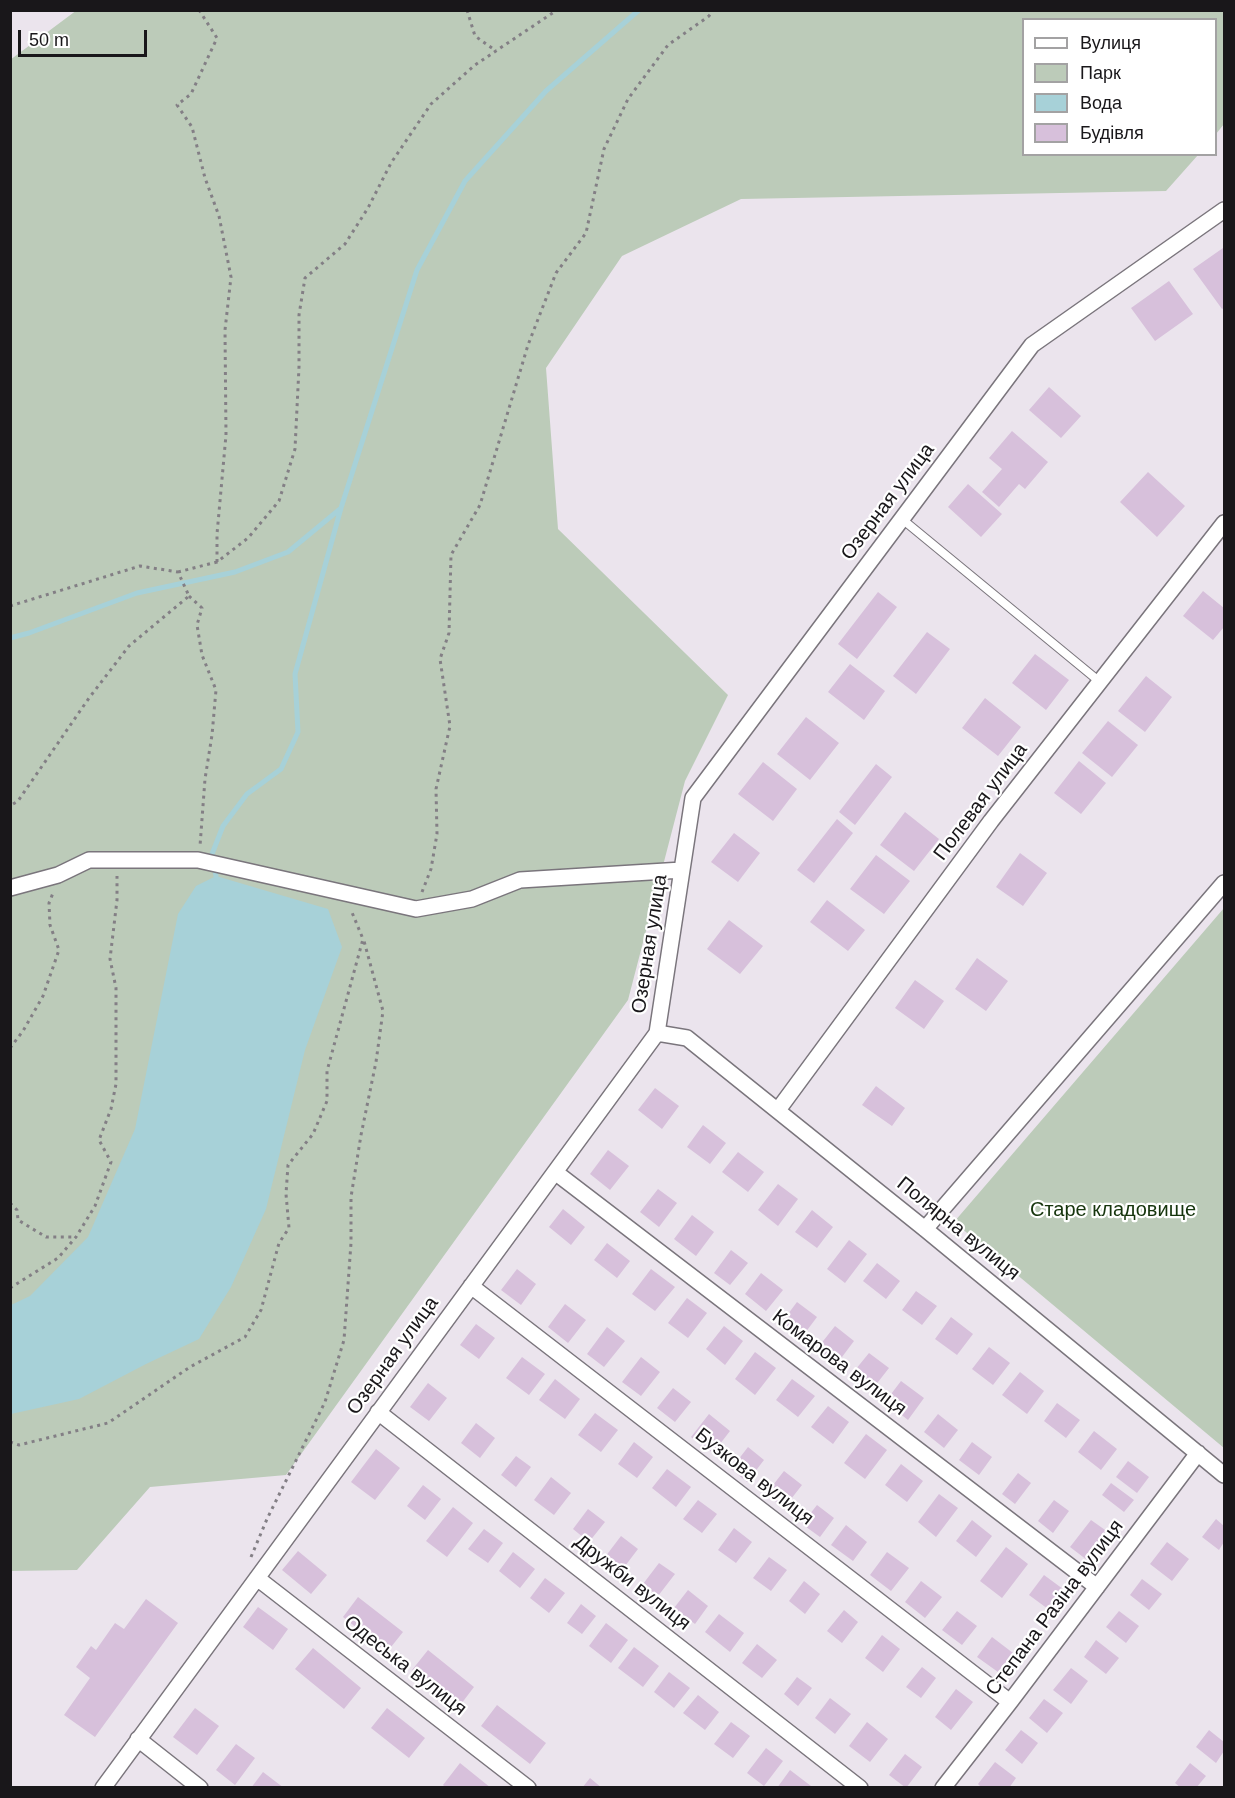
<!DOCTYPE html>
<html>
<head>
<meta charset="utf-8">
<style>
  body { margin:0 }
  #map { position:relative; width:1235px; height:1798px; overflow:hidden; background:#ebe4ed; font-family:Arial,sans-serif }
  canvas { display:block }
  .frame { position:absolute; inset:0; border:12px solid #19171a; pointer-events:none }
  .legend { position:absolute; left:1022px; top:18px; width:195px; height:138px; box-sizing:border-box; background:#fff; border:2px solid #a3a2a3; margin:0; padding:8px 10px; list-style:none; font-size:18px; color:#19171a }
  .legend li { display:flex; align-items:center; gap:12px; height:30px }
  .legend b { width:30px; border:2px solid #a3a2a3 }
  .scale { position:absolute; left:18px; top:30px; width:129px; height:27px; box-sizing:border-box; border:3px solid #19171a; border-top:0; padding-left:8px; font-size:18px; line-height:21px; white-space:nowrap; color:#19171a; -webkit-text-stroke:4px #fff; paint-order:stroke }
</style>
</head>
<body>
<div id="map">
<canvas width="1235" height="1798"></canvas>
<div class="frame"></div>
<ul class="legend">
<li><b style="height:8px;background:#fff"></b>Вулиця</li>
<li><b style="height:16px;background:#bccbb9"></b>Парк</li>
<li><b style="height:16px;background:#a7d1d8"></b>Вода</li>
<li><b style="height:16px;background:#d7c0db"></b>Будівля</li>
</ul>
<div class="scale">50 m</div>
</div>
<script>
const c = document.querySelector('canvas').getContext('2d');
c.lineJoin = 'round';
function fillPath(path, color) { c.fillStyle = color; c.fill(path, 'evenodd'); }
const shape = rows => new Path2D(rows.map(r => 'M' + r).join(''));
function trace(path, color, width, dash) { c.strokeStyle = color; c.lineWidth = width; c.lineCap = dash ? 'butt' : 'round'; c.setLineDash(dash || []); c.stroke(path); }
function label(font, color, halo, rows, align = 'center') {
  c.font = font + ' Arial,sans-serif'; c.lineWidth = 4.5; c.setLineDash([]); c.textBaseline = 'middle'; c.strokeStyle = halo; c.fillStyle = color; for (const [text, x, y, turn = 0] of rows) {
    c.save(); c.translate(x, y); c.rotate((+turn || 0) * Math.PI / 180); c.textAlign = isNaN(turn) ? turn : align; if (halo) c.strokeText(text, 0, 0); c.fillText(text, 0, 0); c.restore();
  }
}
fillPath(shape([
  [77,10,1224,11,1224,124,1216,134,1216,20,1024,20,1024,154,1198,155,1166,191,741,199,622,256,546,368,558,529,728,695,685,781,628,1000,286,1475,150,1487,77,1570,10,1571,10,60],
  [1224,908,1224,1448,954,1222]
]), '#bccbb9');
fillPath(shape([
  [216,876,328,909,342,947,305,1050,266,1209,231,1287,199,1339,146,1364,79,1399,11,1414,11,1305,30,1296,88,1237,135,1129,178,914,196,886]
]), '#a7d1d8');
trace(shape([
  [10,638,29,633,137,593,235,572,288,552,340,509],
  [216,876,212,854,223,826,247,794,281,769,298,732,295,674,341,508,417,270,465,181,546,91,639,10]
]), '#a7d1d8', 5);
fillPath(shape([
  [1223,248,1224,250,1224,308,1222,309,1193,269],
  [1169,281,1193,314,1155,341,1131,308],
  [1049,387,1081,416,1061,438,1029,410],
  [1012,431,1048,462,1025,489,1019,484,999,507,982,492,1002,469,989,458],
  [1148,472,1185,506,1157,537,1120,502],
  [968,484,1002,514,981,537,948,507],
  [1203,591,1224,608,1224,627,1213,640,1183,616],
  [878,592,897,607,857,659,838,644],
  [927,632,950,649,916,694,893,676],
  [1035,654,1069,680,1046,710,1012,683],
  [850,664,885,691,864,720,828,692],
  [1146,676,1172,697,1145,732,1118,711],
  [985,698,1021,727,998,756,962,728],
  [806,717,839,743,810,780,777,754],
  [1108,721,1138,745,1112,777,1082,753],
  [1079,761,1106,783,1081,814,1054,793],
  [763,762,797,789,773,821,738,794],
  [876,764,892,777,855,825,839,812],
  [905,812,939,839,914,871,880,845],
  [837,819,853,833,814,883,797,870],
  [734,833,760,853,738,882,711,862],
  [1020,853,1047,873,1023,906,996,887],
  [876,855,910,881,884,914,850,889],
  [827,900,865,930,848,951,810,922],
  [729,920,763,946,740,974,707,949],
  [977,958,1008,981,986,1011,955,989],
  [915,980,944,1001,924,1029,895,1008],
  [876,1086,905,1108,892,1126,862,1105],
  [655,1088,679,1106,662,1129,638,1110],
  [703,1125,726,1143,710,1164,687,1147],
  [608,1150,629,1166,610,1190,590,1174],
  [738,1152,764,1172,748,1192,722,1172],
  [778,1184,798,1199,778,1226,758,1210],
  [658,1189,677,1203,659,1227,640,1212],
  [563,1209,585,1227,571,1245,549,1227],
  [812,1210,833,1227,817,1248,795,1232],
  [692,1215,714,1232,696,1256,674,1239],
  [849,1240,867,1254,845,1283,827,1269],
  [607,1243,630,1261,617,1278,594,1260],
  [731,1250,748,1263,730,1285,714,1273],
  [877,1263,900,1281,886,1299,863,1281],
  [517,1269,536,1284,521,1305,501,1290],
  [651,1269,675,1287,655,1311,632,1294],
  [761,1273,783,1290,766,1311,745,1294],
  [916,1291,937,1306,922,1325,902,1310],
  [687,1298,707,1313,688,1338,668,1323],
  [797,1302,817,1317,802,1337,782,1322],
  [565,1304,586,1320,568,1343,548,1327],
  [951,1317,973,1334,957,1355,935,1339],
  [476,1324,495,1338,479,1359,460,1345],
  [724,1326,743,1341,725,1365,706,1349],
  [835,1326,854,1341,836,1365,816,1350],
  [607,1327,625,1341,604,1367,587,1354],
  [989,1347,1010,1363,993,1385,972,1369],
  [755,1352,776,1368,755,1395,735,1379],
  [869,1353,889,1368,871,1391,851,1375],
  [522,1357,545,1374,529,1395,506,1378],
  [641,1357,660,1372,641,1396,622,1382],
  [1020,1372,1044,1391,1027,1414,1002,1395],
  [555,1379,580,1399,565,1419,539,1400],
  [792,1379,815,1396,798,1417,776,1400],
  [901,1381,924,1398,908,1420,885,1402],
  [428,1383,447,1398,429,1421,410,1407],
  [673,1388,691,1402,675,1422,657,1408],
  [1057,1403,1080,1420,1066,1438,1044,1421],
  [828,1406,849,1422,833,1444,811,1427],
  [595,1413,618,1430,601,1452,578,1435],
  [709,1414,730,1431,713,1453,691,1437],
  [938,1414,958,1430,944,1448,924,1432],
  [476,1423,495,1438,480,1458,461,1443],
  [1094,1431,1117,1449,1101,1470,1078,1452],
  [866,1434,887,1450,865,1479,844,1463],
  [634,1442,653,1457,637,1478,618,1464],
  [972,1442,992,1457,979,1475,959,1460],
  [748,1447,764,1460,747,1482,731,1469],
  [376,1449,400,1468,375,1500,351,1482],
  [516,1456,531,1467,516,1487,501,1475],
  [1128,1461,1149,1477,1137,1493,1116,1477],
  [901,1464,923,1481,907,1502,885,1485],
  [667,1469,691,1487,676,1507,652,1488],
  [784,1471,802,1485,784,1508,766,1494],
  [1018,1473,1031,1483,1015,1504,1002,1494],
  [551,1477,571,1493,554,1515,534,1500],
  [1111,1483,1134,1500,1124,1512,1102,1495],
  [423,1485,441,1499,425,1520,407,1506],
  [939,1494,958,1508,936,1537,918,1522],
  [698,1500,717,1514,702,1533,683,1519],
  [1054,1500,1069,1511,1053,1533,1038,1521],
  [817,1505,834,1518,820,1537,802,1524],
  [453,1507,473,1523,447,1557,426,1541],
  [588,1509,605,1522,589,1542,573,1529],
  [1216,1519,1224,1526,1224,1542,1219,1550,1202,1537],
  [972,1520,992,1536,976,1557,956,1541],
  [1091,1520,1108,1532,1087,1560,1070,1547],
  [846,1525,867,1542,853,1561,831,1545],
  [734,1528,752,1542,736,1563,718,1550],
  [484,1529,503,1543,488,1563,468,1549],
  [621,1536,638,1549,622,1570,605,1557],
  [1167,1542,1189,1559,1172,1581,1150,1564],
  [1006,1547,1028,1564,1002,1598,980,1581],
  [298,1551,327,1575,311,1594,282,1570],
  [513,1552,535,1569,520,1588,499,1571],
  [887,1552,909,1568,891,1591,870,1575],
  [769,1557,787,1570,771,1591,753,1578],
  [659,1563,675,1574,658,1596,643,1584],
  [1044,1575,1063,1589,1048,1609,1029,1595],
  [545,1578,565,1593,549,1613,530,1598],
  [1142,1579,1162,1594,1149,1610,1130,1595],
  [804,1581,820,1594,805,1614,789,1601],
  [921,1581,942,1597,925,1618,905,1602],
  [688,1590,708,1606,695,1624,674,1608],
  [358,1597,403,1632,387,1652,343,1617],
  [146,1599,178,1623,95,1737,64,1715,90,1678,76,1667,91,1646,96,1650,115,1623,124,1629],
  [581,1604,596,1616,582,1634,567,1623],
  [258,1607,288,1629,273,1650,243,1627],
  [844,1610,858,1622,842,1643,827,1631],
  [957,1611,977,1626,962,1645,942,1630],
  [1119,1611,1139,1626,1126,1643,1106,1627],
  [719,1614,744,1633,730,1652,705,1632],
  [606,1623,628,1640,611,1663,589,1646],
  [882,1635,900,1649,883,1672,865,1658],
  [992,1637,1013,1653,998,1672,977,1657],
  [1096,1640,1119,1658,1106,1674,1084,1657],
  [757,1644,777,1660,762,1678,742,1663],
  [634,1647,659,1666,643,1687,618,1668],
  [313,1648,361,1688,344,1709,295,1669],
  [428,1650,474,1687,458,1708,412,1670],
  [922,1667,936,1678,921,1698,906,1687],
  [1071,1668,1088,1681,1071,1704,1053,1690],
  [669,1672,690,1688,674,1708,654,1692],
  [797,1677,812,1688,798,1706,784,1694],
  [956,1689,973,1702,951,1730,935,1717],
  [698,1695,719,1712,705,1730,683,1713],
  [830,1698,851,1714,835,1734,815,1718],
  [1044,1699,1063,1713,1047,1733,1029,1718],
  [497,1705,546,1743,530,1764,481,1726],
  [195,1708,219,1726,197,1755,173,1737],
  [387,1708,425,1738,409,1758,371,1728],
  [731,1722,750,1736,733,1758,714,1744],
  [867,1722,888,1739,870,1762,849,1746],
  [1021,1730,1038,1743,1022,1764,1005,1750],
  [1209,1730,1224,1742,1224,1751,1216,1763,1196,1747],
  [236,1744,255,1758,235,1785,216,1770],
  [766,1748,783,1761,764,1786,747,1773],
  [905,1754,922,1767,906,1788,889,1775],
  [995,1762,1016,1778,1009,1788,982,1788,978,1784],
  [460,1763,491,1788,446,1788,443,1785],
  [1190,1763,1206,1776,1196,1788,1181,1788,1175,1783],
  [790,1770,811,1786,809,1788,777,1788],
  [263,1772,284,1788,251,1788],
  [590,1778,602,1788,582,1788]
]), '#d7c0db');
const lane = shape([
  [902,519,1100,682]
]);
const street = shape([
  [10,888,58,875,89,860,198,860,416,909,472,899,520,880,682,870],
  [657,1033,687,1038,925,1229,1224,1475],
  [778,1110,991,821,1224,523],
  [555,1172,1097,1587],
  [925,1229,1224,883],
  [471,1286,1010,1702],
  [378,1412,860,1788],
  [257,1578,528,1788],
  [138,1739,200,1788],
  [103,1788,657,1033,693,798,1032,345,1224,210],
  [943,1788,1010,1702,1198,1453]
]);
trace(lane, '#7a757c', 10);
trace(street, '#7a757c', 18);
trace(shape([
  [199,10,217,38,191,94,177,105,192,127,205,178,219,216,231,277,225,330,226,435,217,534,217,562],
  [467,10,475,36,496,51],
  [178,572,217,562,248,538,279,501,295,449,299,367,299,315,305,278,345,244,368,208,391,163,431,104,475,65,557,10],
  [189,596,202,608,197,625,202,655,216,690,212,735,205,779,200,846],
  [10,606,140,566,178,572,189,596,129,646,89,698,18,801,10,806],
  [422,892,431,869,437,834,436,789,450,726,440,659,449,633,451,555,480,505,528,345,556,273,586,233,604,149,628,99,668,45,709,16,713,10],
  [10,1048,23,1031,43,996,59,950,50,925,49,903,53,893],
  [10,1203,17,1210,18,1220,46,1237,76,1237],
  [10,1288,58,1258,76,1237,95,1206,111,1162,99,1140,111,1109,116,1084,116,988,110,959,117,900,117,876],
  [10,1442,19,1445,108,1423,190,1367,245,1337,261,1310,279,1243,289,1228,286,1194,288,1165,313,1134,327,1101,327,1071,363,939,351,910],
  [251,1557,267,1519,325,1402,344,1340,351,1243,351,1197,361,1135,376,1062,383,1011,364,941]
]), '#837f85', 3, [3, 4.5]);
trace(lane, '#fff', 8);
trace(street, '#fff', 15);
label('20px', '#19171a', '#fff', [
  ["Озерная улица",888,502,-53],
  ["Полевая улица",981,802,-53],
  ["Озерная улица",650,944,-81],
  ["Полярна вулиця",958,1229,39],
  ["Озерная улица",393,1356,-54],
  ["Комарова вулиця",839,1363,37],
  ["Бузкова вулиця",754,1477,38],
  ["Дружби вулиця",632,1583,38],
  ["Степана Разіна вулиця",1055,1608,-53],
  ["Одеська вулиця",405,1666,38]
]);
label('20px', '#16350d', '#fff', [
  ["Старе кладовище",1113,1210]
]);
</script>
</body>
</html>
